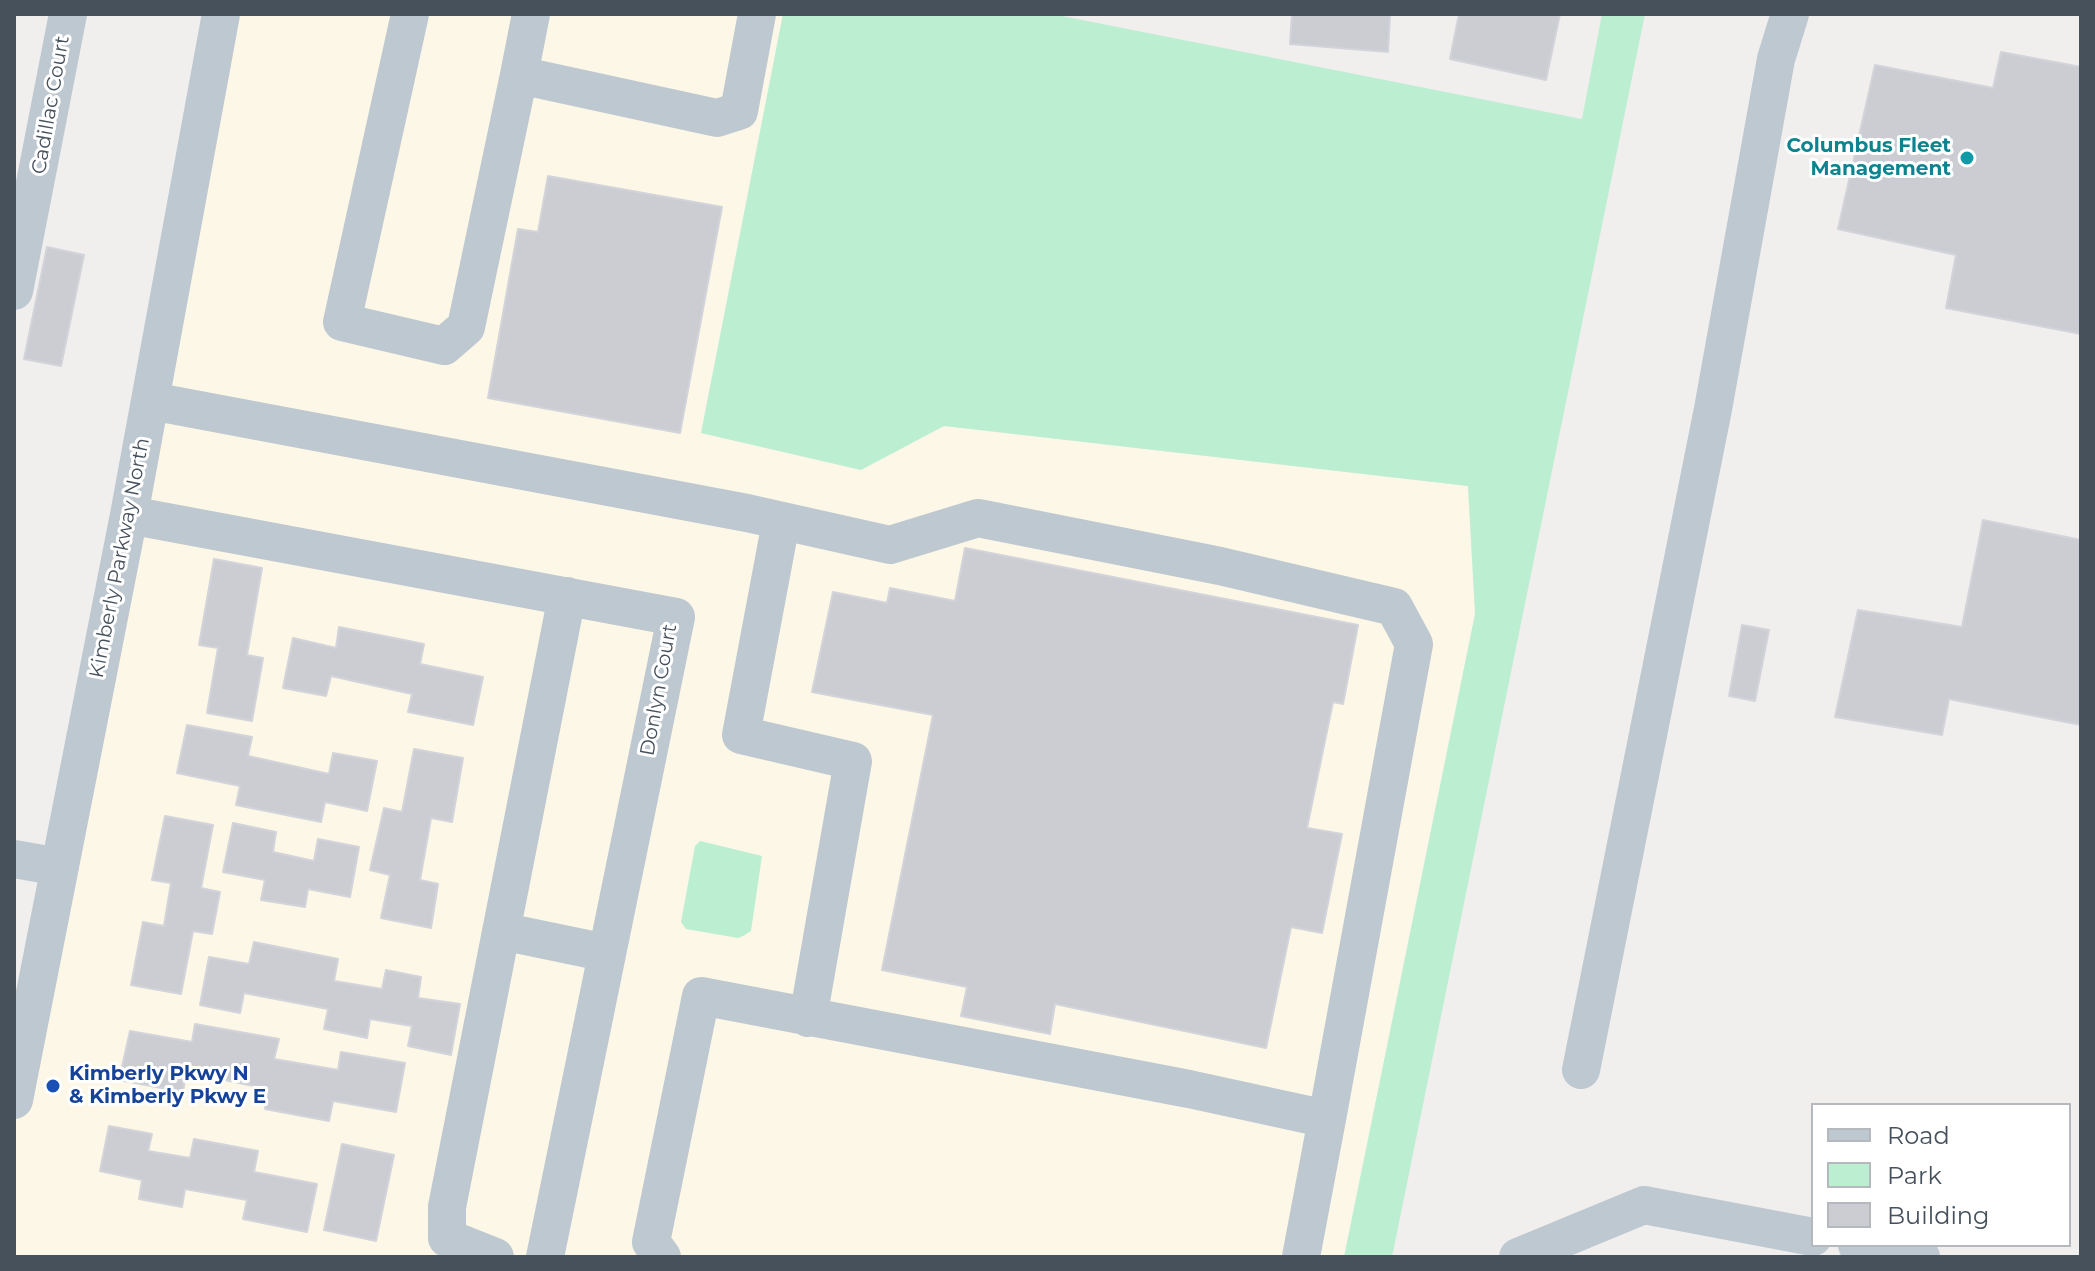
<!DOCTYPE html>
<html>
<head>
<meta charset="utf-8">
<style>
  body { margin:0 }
  #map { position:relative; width:2095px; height:1271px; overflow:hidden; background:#f1eeee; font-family:Montserrat,sans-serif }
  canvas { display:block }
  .frame { position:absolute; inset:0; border:16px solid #46515c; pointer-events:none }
  .legend { position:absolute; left:1811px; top:1103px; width:260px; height:144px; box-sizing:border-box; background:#fff; border:2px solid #b5b9be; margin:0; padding:10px 14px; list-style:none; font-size:24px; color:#46515c }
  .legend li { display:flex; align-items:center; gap:16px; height:40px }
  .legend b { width:40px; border:2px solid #b5b9be }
</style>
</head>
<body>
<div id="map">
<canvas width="2095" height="1271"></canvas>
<div class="frame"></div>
<ul class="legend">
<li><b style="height:10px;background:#bec8d0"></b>Road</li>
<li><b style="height:22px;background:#bcefd2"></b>Park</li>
<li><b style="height:22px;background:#cbcdd3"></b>Building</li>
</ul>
</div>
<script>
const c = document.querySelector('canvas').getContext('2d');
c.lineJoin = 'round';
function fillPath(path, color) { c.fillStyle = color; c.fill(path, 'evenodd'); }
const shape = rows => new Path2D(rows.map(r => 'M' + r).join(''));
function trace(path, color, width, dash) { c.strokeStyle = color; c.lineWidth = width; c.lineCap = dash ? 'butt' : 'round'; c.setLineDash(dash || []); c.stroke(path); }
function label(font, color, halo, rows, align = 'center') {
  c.font = font + ' Montserrat,sans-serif'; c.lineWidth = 6; c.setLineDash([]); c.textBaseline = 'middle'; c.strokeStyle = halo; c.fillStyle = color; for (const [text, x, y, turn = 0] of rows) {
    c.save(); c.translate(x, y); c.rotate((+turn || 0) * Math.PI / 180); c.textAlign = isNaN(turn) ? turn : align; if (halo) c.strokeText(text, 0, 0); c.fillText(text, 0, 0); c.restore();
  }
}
fillPath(shape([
  [223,14,783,14,701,433,861,470,944,426,1468,486,1475,614,1344,1257,14,1257,14,1115]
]), '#fcf7e7');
fillPath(shape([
  [783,14,1052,14,1582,119,1602,14,1645,14,1392,1257,1344,1257,1475,614,1468,486,944,426,861,470,701,433],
  [700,841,762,856,751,931,743,936,738,938,686,929,681,922,695,846]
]), '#bcefd2');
const building = shape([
  [1292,14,1390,14,1388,52,1290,44,1292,14],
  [1459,14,1560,14,1546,80,1450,59,1459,14],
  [2001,52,2081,67,2081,334,1946,308,1956,255,1838,229,1875,65,1993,88,2001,52],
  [548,176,722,207,680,433,488,398,518,229,538,232,548,176],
  [47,247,84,255,61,366,24,359,47,247],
  [1983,520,2081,540,2081,725,1949,699,1942,735,1835,717,1858,610,1962,627,1983,520],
  [965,548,1358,625,1343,704,1333,702,1307,828,1342,834,1322,933,1291,927,1266,1048,1055,1004,1050,1034,961,1016,967,987,882,970,933,715,812,692,833,592,887,603,890,588,955,601,965,548],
  [214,559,262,568,247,655,263,658,252,721,207,713,218,648,199,645,214,559],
  [1742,625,1769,630,1755,701,1729,696,1742,625],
  [339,627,424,644,420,664,483,677,473,725,408,712,412,694,331,676,326,696,283,688,293,638,336,648,339,627],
  [187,725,252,737,248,756,329,774,333,753,377,761,367,811,325,802,321,822,236,805,240,786,177,773,187,725],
  [414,749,463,758,452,822,431,818,420,880,438,884,431,928,381,918,390,875,370,870,384,808,402,812,414,749],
  [165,816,213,825,201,888,220,892,212,934,193,931,181,994,131,985,143,922,164,926,171,883,152,880,165,816],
  [233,823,276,832,273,852,314,861,318,839,359,847,350,897,308,889,305,907,261,900,265,880,223,872,233,823],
  [254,942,338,959,334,981,382,989,386,970,421,977,418,998,460,1004,451,1055,408,1046,412,1026,370,1019,367,1038,324,1029,328,1009,244,993,240,1013,200,1005,209,957,249,964,254,942],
  [195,1024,279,1039,274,1059,338,1070,341,1052,405,1063,396,1112,333,1101,329,1121,265,1109,268,1089,186,1072,183,1092,119,1080,130,1031,192,1042,195,1024],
  [109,1126,152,1134,148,1151,190,1158,194,1139,258,1151,254,1172,317,1184,307,1232,243,1219,247,1200,185,1189,182,1207,139,1199,142,1180,100,1171,109,1126],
  [342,1144,394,1155,376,1241,324,1230,342,1144]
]);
fillPath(building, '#cbcdd3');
trace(building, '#d2d4da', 2);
trace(shape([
  [410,14,342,322,444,346,466,327,519,75,717,118,739,111,757,14],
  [519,75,531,14],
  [14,291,68,14],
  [151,401,747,513,890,545,978,518,1220,566,1394,607,1414,644,1327,1119],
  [129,515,676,617,545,1257],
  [781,522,741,735,853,761,808,1018],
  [14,859,60,867],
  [501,931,607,953],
  [1581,1070,1713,409,1776,59,1790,14],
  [14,1100,129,515,221,14],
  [1857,1245,1921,1257],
  [495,1257,447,1238,447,1207,567,596],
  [662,1257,651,1242,701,996,1189,1089,1327,1119,1301,1257],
  [1518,1257,1644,1205,1813,1237]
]), '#bec8d0', 38);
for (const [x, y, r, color] of [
  [1967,158,8,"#0f9aa8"],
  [53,1086,8,"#1a4fb4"]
]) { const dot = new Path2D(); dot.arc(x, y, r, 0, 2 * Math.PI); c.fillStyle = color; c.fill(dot); trace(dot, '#fff', 3); }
label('20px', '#46515c', '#fff', [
  ["Cadillac Court",51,105,-80],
  ["Kimberly Parkway North",120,558,-79],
  ["Donlyn Court",659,690,-80]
]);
label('bold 20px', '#0d838f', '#fff', [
  ["Columbus Fleet",1951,146],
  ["Management",1951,169]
], 'right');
label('bold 20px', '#164399', '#fff', [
  ["Kimberly Pkwy N",69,1074],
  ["& Kimberly Pkwy E",69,1097]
], 'left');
</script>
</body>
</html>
